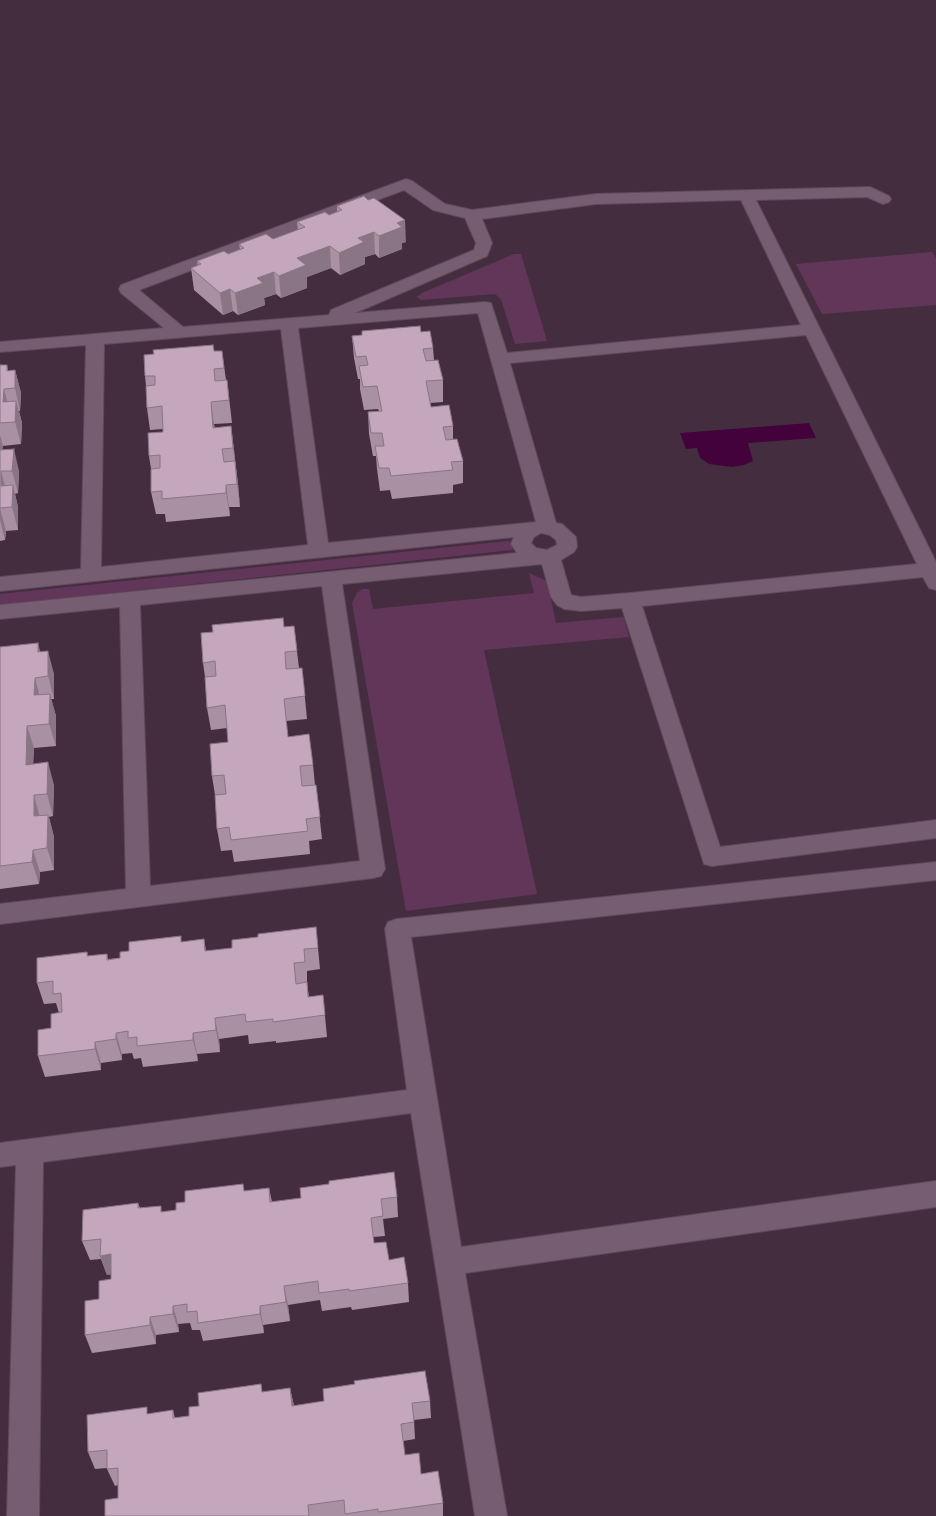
<!DOCTYPE html>
<html>
<head>
<meta charset="utf-8">
<style>
  body { margin:0 }
  canvas { display:block; background:#452d40 }
</style>
</head>
<body>
<canvas width="936" height="1516"></canvas>
<script>
const c = document.querySelector('canvas').getContext('2d');
c.lineJoin = 'round';
function fillPath(path, color) { c.fillStyle = color; c.fill(path, 'evenodd'); }
const shape = rows => new Path2D(rows.map(r => 'M' + r).join(''));
function trace(path, color, width, dash) { c.strokeStyle = color; c.lineWidth = width; c.lineCap = dash ? 'butt' : 'round'; c.setLineDash(dash || []); c.stroke(path); }
fillPath(shape([
  [932,252,936,258,936,305,822,314,796,264],
  [514,254,521,254,547,341,515,344,501,299,495,294,421,300,417,297,422,293],
  [508,541,512,542,516,546,512,550,0,605,0,594],
  [529,573,547,581,556,623,624,617,629,637,484,650,537,894,406,911,352,603,357,593,362,589,369,589,373,609,534,593]
]), '#613659');
fillPath(shape([
  [809,423,816,438,748,443,753,461,744,465,732,467,709,464,700,458,697,448,686,449,680,433]
]), '#43023b');
const service = shape([
  [406,179,412,181,445,204,472,210,596,194,870,187,889,196,891,199,889,202,883,204,867,197,756,200,936,562,936,590,929,588,923,577,642,606,720,847,936,820,936,838,712,866,704,864,622,608,581,611,564,609,557,605,551,597,542,564,342,584,385,869,381,876,373,878,0,924,0,904,126,889,120,607,0,619,0,605,517,553,511,544,514,537,0,591,0,577,81,569,86,345,0,352,0,342,164,328,121,293,119,289,121,285,406,179],
  [404,190,433,210,465,218,476,243,474,250,331,310,329,315,183,327,139,290,404,190],
  [741,200,801,325,507,353,491,303,485,302,355,313,487,256,492,243,482,219,596,204,741,200],
  [478,313,536,522,328,543,298,328,478,313],
  [281,329,308,545,101,567,104,344,281,329],
  [806,335,917,564,630,593,581,597,571,595,561,560,574,552,577,547,576,537,562,524,556,523,510,363,806,335],
  [541,533,550,535,556,540,557,545,547,550,536,548,531,543,534,537,541,533],
  [322,586,360,861,150,886,140,605,322,586],
  [936,862,936,880,411,937,461,1247,936,1181,936,1207,465,1273,507,1516,475,1516,411,1113,43,1162,39,1516,7,1516,16,1165,0,1167,0,1143,407,1090,385,929,388,922,397,919,936,862]
]);
trace(service, '#5e4a5a', 2);
fillPath(service, '#775d71');
fillPath(shape([
  [337,206,406,242,402,243,402,249,379,258,375,254,365,257,365,264,340,275,331,268,307,277,307,288,281,298,276,294,264,298,265,305,238,315,233,311,223,315,194,290,191,268,198,266,197,261,228,254,240,249,239,244,273,239,298,230,297,222,329,215,337,212],
  [362,331,421,332,433,348,434,360,443,380,443,402,430,403,431,407,453,426,453,439,463,461,463,483,453,485,453,493,392,499,390,490,380,491,377,469,376,456,373,456,369,434,368,412,379,411,378,409,364,410,360,389,360,379,358,379,354,358,352,336,362,335],
  [222,351,226,380,227,380,232,423,214,424,215,428,231,426,238,484,240,507,229,507,230,516,166,522,165,514,156,514,151,492,151,469,149,456,163,432,163,429,150,430,147,408,146,386,145,376,154,354],
  [0,365,7,365,8,371,15,370,21,393,20,411,19,411,22,423,21,444,3,446,2,449,19,471,18,493,15,494,18,507,18,530,6,531,5,540,0,541],
  [294,626,299,668,302,668,307,719,286,721,288,737,313,765,315,785,316,785,322,839,309,841,310,854,234,862,232,850,221,851,217,829,215,795,212,776,228,742,227,728,211,730,207,708,205,677,203,663,284,627],
  [0,647,40,652,54,674,54,699,51,699,56,716,56,746,34,748,33,764,54,785,53,816,49,817,54,837,54,870,40,872,39,884,0,889],
  [316,927,320,969,307,971,307,984,309,997,323,995,327,1037,276,1043,276,1041,249,1044,248,1035,219,1039,220,1052,197,1054,198,1061,143,1067,141,1058,134,1059,132,1053,122,1054,122,1060,101,1063,101,1070,45,1077,38,1056,51,1028,59,1013,56,1003,44,1004,37,983,87,952,88,956,107,954,108,959,120,958,129,951,182,942,204,939,206,951,232,948,258,937],
  [269,1188,272,1202,397,1197,398,1217,383,1219,385,1236,373,1237,374,1243,389,1260,408,1283,409,1302,352,1310,351,1307,322,1311,320,1300,288,1305,290,1321,263,1325,264,1333,203,1341,200,1330,192,1330,190,1323,178,1324,179,1332,156,1335,156,1344,92,1353,85,1335,99,1299,111,1279,111,1274,107,1275,101,1259,90,1260,82,1241,138,1203,140,1208,162,1212,176,1210,185,1202,245,1191],
  [290,1388,294,1406,430,1401,431,1418,414,1420,415,1439,403,1441,405,1455,421,1474,443,1503,443,1516,105,1516,118,1498,118,1485,115,1486,107,1469,107,1468,95,1469,88,1452,150,1414,173,1410,175,1418,189,1416,199,1406,263,1392]
]), '#a990a3');
fillPath(shape([
  [405,220,406,242,402,243,402,249,379,258,379,236,397,223],
  [374,232,375,254,365,257,365,264,340,275,339,253,358,238],
  [330,246,331,268,307,277,307,288,281,298,279,276,297,258],
  [274,272,276,294,264,298,265,305,238,315,235,293,257,278],
  [230,289,233,311,223,315,220,293],
  [15,370,21,393,20,411,15,388],
  [4,389,10,412,3,402],
  [16,401,22,423,21,444,15,422],
  [211,402,214,424,216,451,213,428],
  [231,426,234,449,236,470,233,448],
  [0,435,3,446,1,473,0,470],
  [14,449,19,471,18,493,12,471],
  [235,461,238,484,240,507,237,484],
  [1,471,7,494,7,508,1,486],
  [13,485,18,507,18,530,12,507],
  [226,485,229,507,230,516,226,493],
  [0,508,6,531,5,540,0,520],
  [38,643,44,666,38,652],
  [48,651,54,674,54,699,48,676],
  [35,678,41,701,34,695],
  [50,694,56,716,56,746,49,724],
  [27,726,34,748,32,787,26,765],
  [48,762,54,785,53,816,47,794],
  [34,795,40,818,34,816],
  [48,815,54,837,54,870,47,848],
  [33,850,40,872,39,884,32,862],
  [215,1018,219,1039,220,1052,216,1030],
  [116,1033,122,1054,122,1060,116,1039],
  [193,1033,197,1054,198,1061,193,1040],
  [95,1042,101,1063,101,1070,95,1049],
  [111,1254,117,1273,107,1275,100,1256],
  [284,1286,288,1305,290,1321,286,1302],
  [173,1306,178,1324,179,1332,173,1314],
  [260,1306,263,1325,264,1333,260,1314],
  [150,1317,156,1335,156,1344,150,1325],
  [290,1388,294,1406,292,1406]
]), '#897584');
const building = shape([
  [364,196,368,200,374,198,405,220,397,223,402,227,379,236,374,232,358,238,364,242,339,253,330,246,297,258,306,265,279,276,274,272,257,278,263,283,235,293,230,289,220,293,191,268,201,264,197,261,224,251,228,254,244,248,239,244,266,234,273,239,305,227,297,222,325,212,329,215,342,210,337,206,364,196],
  [420,326,421,332,430,331,433,348,423,349,426,361,438,360,443,380,426,381,431,407,449,405,453,426,443,427,446,440,457,439,463,461,451,462,453,470,391,476,389,468,379,468,375,446,384,446,382,433,371,433,368,412,382,411,377,386,363,387,359,366,368,365,366,356,356,357,352,336,362,335,362,331,420,326],
  [213,345,214,351,222,351,224,368,214,369,215,381,227,380,229,400,211,402,213,428,231,426,233,448,222,449,224,462,235,461,237,484,226,485,226,493,162,499,162,491,151,492,151,469,160,468,160,455,149,456,148,433,163,432,162,406,147,408,146,386,155,385,155,376,145,376,144,355,154,354,153,350,213,345],
  [0,365,7,365,7,371,15,370,15,388,4,389,3,402,16,401,15,422,0,423,0,365],
  [14,449,12,471,1,471,1,486,13,485,12,507,0,508,0,450,14,449],
  [283,618,284,627,294,626,297,651,285,652,286,669,302,668,305,696,284,699,288,737,309,734,313,765,300,766,302,786,316,785,320,817,306,819,308,831,231,840,229,827,217,829,215,795,226,794,224,775,212,776,210,744,228,742,225,705,207,708,205,677,216,676,215,661,203,663,201,633,213,632,212,625,283,618],
  [38,643,38,652,48,651,48,676,35,678,34,695,50,694,49,724,27,726,26,765,48,762,47,794,34,795,34,816,48,815,47,848,33,850,32,862,0,866,0,647,38,643],
  [316,927,318,948,304,949,305,962,294,963,296,984,307,982,308,997,323,995,325,1015,273,1022,273,1019,246,1022,245,1014,215,1018,216,1030,193,1033,193,1040,137,1046,137,1037,128,1038,128,1031,116,1033,116,1039,95,1042,95,1049,38,1056,38,1030,51,1028,51,1014,62,1012,61,993,53,994,53,981,37,983,37,958,87,952,87,956,107,954,107,960,120,958,120,952,129,951,129,942,181,936,181,942,204,939,205,951,232,948,232,940,258,937,258,934,316,927],
  [394,1172,397,1197,381,1199,383,1216,371,1218,374,1243,386,1242,389,1260,404,1257,408,1283,349,1291,349,1289,319,1293,318,1281,284,1286,286,1302,260,1306,260,1314,198,1323,197,1311,187,1312,187,1304,173,1306,173,1314,150,1317,150,1325,85,1335,85,1301,99,1299,99,1281,111,1279,111,1254,100,1256,101,1239,82,1241,83,1210,138,1203,138,1208,161,1206,161,1212,176,1210,176,1203,185,1202,185,1191,243,1184,244,1191,269,1188,270,1202,301,1198,300,1188,329,1184,329,1181,394,1172],
  [425,1371,430,1401,412,1403,414,1422,401,1424,405,1455,419,1453,421,1474,438,1471,443,1503,378,1512,378,1509,345,1514,344,1500,308,1505,309,1516,105,1516,105,1500,118,1498,118,1468,107,1469,107,1450,88,1452,87,1415,147,1407,147,1414,173,1410,173,1418,189,1416,189,1407,199,1406,198,1393,261,1384,262,1392,290,1388,292,1406,324,1401,323,1389,355,1384,354,1381,425,1371]
]);
fillPath(building, '#c4a7bd');
trace(building, '#897584', 1);
</script>
</body>
</html>
